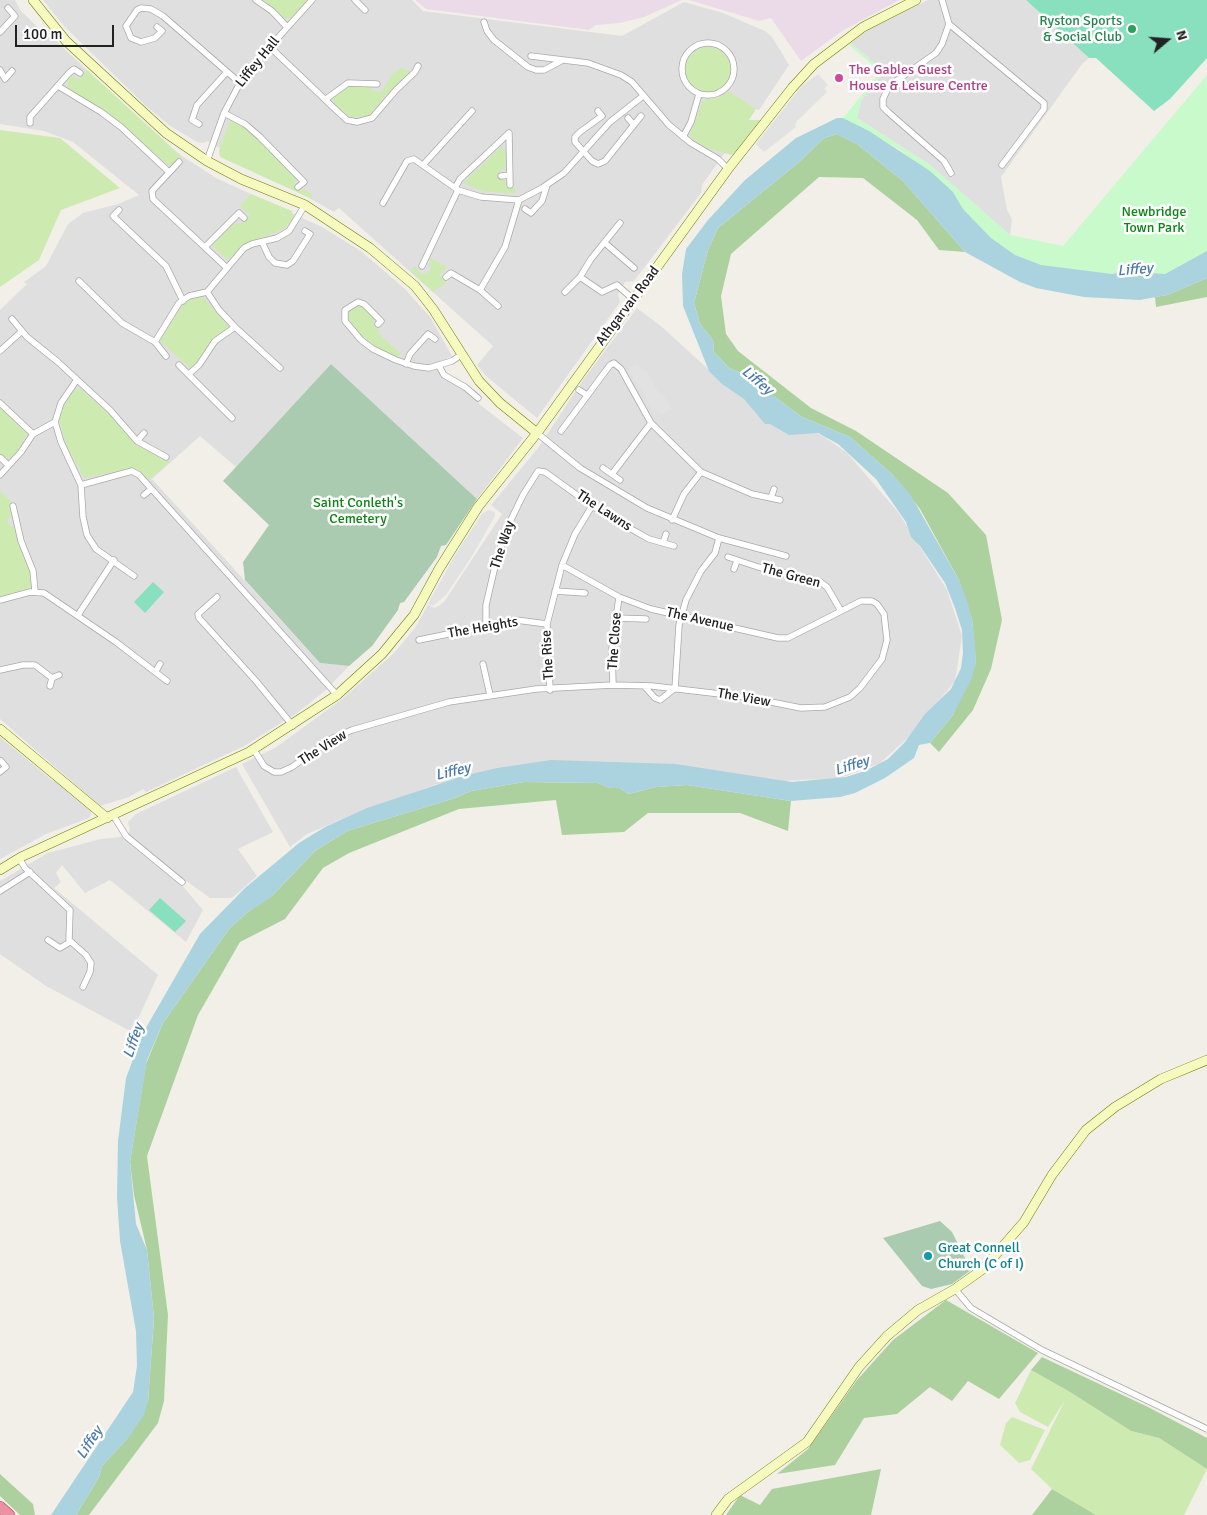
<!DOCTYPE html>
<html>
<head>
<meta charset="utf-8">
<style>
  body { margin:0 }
  #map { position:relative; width:1207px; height:1515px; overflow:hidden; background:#f2efe9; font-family:Signika,sans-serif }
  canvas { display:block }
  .north { position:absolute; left:1142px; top:15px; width:50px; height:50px; -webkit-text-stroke:4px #fff; paint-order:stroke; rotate:72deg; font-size:14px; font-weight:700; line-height:20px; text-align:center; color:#222 }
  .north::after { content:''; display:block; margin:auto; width:18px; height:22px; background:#222; clip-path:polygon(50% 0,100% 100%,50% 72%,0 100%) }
  .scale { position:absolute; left:15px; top:25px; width:99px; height:22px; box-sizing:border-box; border:2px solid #222; border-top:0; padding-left:6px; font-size:15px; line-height:18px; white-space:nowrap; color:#222; -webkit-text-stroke:4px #fff; paint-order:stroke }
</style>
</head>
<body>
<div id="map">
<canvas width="1207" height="1515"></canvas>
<div class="north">N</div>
<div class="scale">100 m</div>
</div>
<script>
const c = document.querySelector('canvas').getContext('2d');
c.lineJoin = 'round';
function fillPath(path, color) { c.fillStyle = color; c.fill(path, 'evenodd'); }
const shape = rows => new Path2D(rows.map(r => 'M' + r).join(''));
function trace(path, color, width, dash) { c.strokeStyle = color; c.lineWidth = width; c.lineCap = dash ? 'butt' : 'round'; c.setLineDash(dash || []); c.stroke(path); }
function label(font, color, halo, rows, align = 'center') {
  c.font = font + ' Signika,sans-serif'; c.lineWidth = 5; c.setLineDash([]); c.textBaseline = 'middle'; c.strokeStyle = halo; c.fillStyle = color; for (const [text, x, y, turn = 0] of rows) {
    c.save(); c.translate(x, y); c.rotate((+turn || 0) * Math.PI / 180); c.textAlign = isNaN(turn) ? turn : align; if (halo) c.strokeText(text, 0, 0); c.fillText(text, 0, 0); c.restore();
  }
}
fillPath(shape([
  [0,0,15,0,20,10,51,40,53,38,153,133,182,156,216,178,322,227,362,252,405,289,430,317,452,356,442,361,443,372,479,399,479,404,523,438,477,499,331,364,236,467,200,436,152,479,320,663,349,666,326,690,297,713,244,746,146,792,143,789,129,797,100,806,0,719,0,310,27,284,24,282,46,266,68,224,83,213,118,204,139,195,73,142,44,131,0,124],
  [43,0,412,0,423,11,622,36,684,2,723,13,765,31,772,37,789,65,759,110,756,109,702,185,701,193,634,281,625,282,618,294,620,302,537,418,486,376,477,365,493,346,339,208,334,212,207,141,203,143,197,142,169,125,146,106,65,27],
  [928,0,1026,0,1089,58,1082,64,1001,177,1007,210,1012,219,1010,235,930,165,857,118,861,101,884,72,851,43,868,30],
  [637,308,662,327,730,389,826,438,847,453,898,512,947,590,962,636,955,681,911,735,880,763,840,778,783,781,691,767,437,784,354,814,307,834,290,847,242,764,275,748,341,700,393,654,415,628,428,605,435,608,444,602,502,514,491,505,538,448,583,380],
  [0,737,53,781,56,778,92,811,89,818,46,834,0,859],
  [236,767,273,832,238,849,257,876,232,898,210,898,185,880,181,884,203,910,186,942,110,880,85,893,62,865,56,873,61,882,54,888,158,975,132,1032,46,986,0,954,0,881,48,853,101,839,120,837,130,831,128,822,136,814]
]), '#e0dfdf');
fillPath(shape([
  [415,0,682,0,644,17,620,23,596,25,589,30,426,9],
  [689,0,899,0,842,31,801,61,771,18,759,21]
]), '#ebdbe8');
fillPath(shape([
  [264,0,310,0,292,17,286,19],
  '685 70a23 23 0 1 1 46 0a23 23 0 1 1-46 0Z',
  [401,68,411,72,408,76,385,96,369,116,351,117,336,107,333,99,340,91,349,87,360,86,368,87,377,92,382,91,392,74],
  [87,70,181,156,177,162,170,166,166,163,101,108,69,89,67,82,68,79,73,76,79,79],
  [728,91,756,109,749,120,761,120,736,153,731,155,707,148,691,138,690,135,703,100,721,97],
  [230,120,245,127,284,165,297,178,294,184,301,191,304,189,312,194,312,199,220,157,219,150],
  [0,130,60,138,120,188,61,210,39,260,0,287],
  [502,146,506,152,506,168,499,172,499,178,506,181,507,188,515,188,515,194,483,191,463,183],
  [251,194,292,211,293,219,284,229,244,244,228,260,212,246,233,224,242,223,250,215,240,206],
  [429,257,447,267,440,275,446,283,433,292,410,271,415,266,421,274,429,272,431,267],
  [202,296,229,327,212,340,198,361,190,368,160,341,182,306,187,301],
  [357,306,364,307,375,318,373,325,379,330,378,333,402,355,395,356,375,347,356,331,348,317,350,310],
  [79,388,118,422,135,445,170,462,148,480,138,470,132,468,84,478,67,446,60,424,60,415,66,402,73,391],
  [0,407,27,434,19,450,11,459,3,456,0,460],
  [0,491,17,507,11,508,12,516,7,520,9,525,15,528,31,568,32,587,0,597],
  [1031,1370,1070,1392,1131,1431,1159,1438,1207,1469,1184,1515,1096,1515,1052,1489,1031,1469,1065,1400,1048,1427,1020,1412,1015,1403],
  [1012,1417,1045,1430,1030,1460,1019,1463,1000,1445,1006,1423]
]), '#cdebb0');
fillPath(shape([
  [837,134,857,144,903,181,965,252,939,250,917,220,863,178,819,177,731,254,721,296,726,334,738,351,811,408,856,431,948,493,986,535,1002,620,991,669,973,710,939,752,930,743,953,715,976,663,972,619,959,580,920,509,893,475,850,437,802,417,745,375,729,368,714,352,713,340,700,324,694,303,708,250,718,228,798,163,824,138],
  [1207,278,1207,297,1156,307,1155,297,1167,295],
  [524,782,598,783,610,788,620,788,628,794,656,787,687,785,791,801,788,831,740,813,648,813,624,832,562,835,556,800,459,809,349,853,323,868,285,919,240,942,198,1015,147,1156,168,1315,164,1401,158,1423,89,1515,76,1515,99,1477,102,1466,126,1440,148,1401,154,1318,147,1250,134,1195,130,1162,146,1064,163,1023,229,929,248,912,273,895,315,851,347,831,455,798,471,791],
  [946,1300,1038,1353,999,1399,968,1381,952,1401,930,1387,897,1414,864,1418,835,1465,777,1474,808,1449,857,1380,893,1340],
  [1042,1357,1148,1407,1207,1438,1207,1469,1159,1438,1131,1431,1070,1392,1031,1370],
  [881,1469,871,1515,726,1515,740,1495,760,1505,772,1489],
  [0,1474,33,1504,35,1515,20,1515,0,1496],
  [1052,1489,1096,1515,1032,1515]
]), '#add19e');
fillPath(shape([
  [331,364,477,499,446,545,441,546,437,557,404,602,400,603,398,610,372,646,349,666,320,663,245,580,243,562,269,525,223,481],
  [940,1221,952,1232,971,1270,952,1284,931,1289,922,1286,883,1238]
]), '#aacbaf');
fillPath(shape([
  [851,43,884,72,861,101,857,118,930,165,1010,235,1063,246,1207,75,1207,251,1165,274,1125,271,1112,274,1042,266,1014,255,991,238,963,209,953,192,900,150,843,118,879,74,877,69,849,45]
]), '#c8facc');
fillPath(shape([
  [1026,0,1207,0,1207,58,1170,99,1154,111,1096,58,1089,58],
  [153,582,164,592,145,613,134,602],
  [160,898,186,921,175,932,149,910]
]), '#88e0be');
fillPath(shape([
  [818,74,828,85,824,88,827,92,797,121,795,125,796,127,764,152,756,144,801,87],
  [638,364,642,370,647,371,658,392,664,396,672,409,661,415,658,411,655,413,628,369],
  [488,510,495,512,495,516,472,556,446,595,433,606,430,605,428,604,454,557,482,514]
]), '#e2e2e2');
fillPath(shape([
  [837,118,843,118,869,131,930,171,953,192,963,209,991,238,1015,255,1041,265,1112,274,1125,271,1165,274,1207,251,1207,278,1167,295,1140,300,1084,297,1036,288,1020,282,965,252,903,181,857,144,837,134,824,138,798,163,718,228,708,250,694,303,700,324,713,340,714,352,729,368,745,375,802,417,850,437,893,475,910,494,959,580,968,604,972,619,975,646,976,663,971,680,953,715,930,743,919,745,914,758,885,778,855,793,840,797,791,801,687,785,656,787,628,794,620,788,610,788,598,783,524,782,471,791,455,798,347,831,315,851,270,898,248,912,229,929,163,1023,147,1060,130,1162,136,1224,147,1250,154,1318,148,1401,144,1415,129,1437,102,1466,99,1477,76,1515,51,1515,133,1392,137,1366,136,1331,120,1241,117,1197,118,1141,126,1078,143,1033,200,934,245,888,299,843,325,827,367,808,463,776,497,768,551,760,676,764,792,782,846,777,865,771,888,759,905,742,925,714,951,689,961,668,963,653,962,630,955,608,945,583,920,546,911,537,906,522,876,479,838,444,818,433,789,435,770,424,765,424,744,399,722,384,709,371,683,306,682,274,686,249,708,220,745,180,796,138]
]), '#aad3df');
const street = shape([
  [256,0,272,11,287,27],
  [355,0,365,10],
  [942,0,949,24,1044,103,1044,109,1002,165],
  [484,22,487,31,494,40,528,67,536,70,544,70,561,61],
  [949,24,942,44,936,53,889,86,883,99,883,107,888,112,944,161,951,173],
  [157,27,162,31,155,38,141,42,131,38,126,26,137,10,141,8,151,9,163,16,240,83],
  [0,32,15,16,8,8],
  '682 69a26 26 0 1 1 52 0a26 26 0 1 1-52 0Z',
  [270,47,335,109,347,120,357,122,372,118,396,90,415,72,418,66],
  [531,56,588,63,621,75,632,82,669,125,691,143,718,159,728,169],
  [0,70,5,79,12,71],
  [58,86,101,112,121,127,169,172],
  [326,99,348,83,377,84],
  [598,111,602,116,580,132,575,137,575,142,592,161,598,164,605,161,641,116],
  [224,113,245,124,260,137,304,182,298,187],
  [628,118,634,125],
  [30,123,30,117,69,73,74,69,80,73],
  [199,124,192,120,197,105,226,73],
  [683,137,691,122,699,94],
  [207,161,224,113,240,83,249,70,312,0],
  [179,162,152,191,153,199,227,268],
  [423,165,472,111],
  [501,176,510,175],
  [455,188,460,179,509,133,510,185],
  [383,203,407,161,414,159,458,190,481,197,519,200,542,188,564,173,610,122,643,96],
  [525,209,531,213,542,201,547,185],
  [119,210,113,216,166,266,183,301],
  [262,242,269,257,275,263,287,265,293,261,310,234,305,231],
  [605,243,634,268],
  [205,247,239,213,244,218],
  [422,266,458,190],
  [446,277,451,273,480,290,498,306],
  [580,277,602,292,617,285,633,299],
  [79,281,122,323,155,342],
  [480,290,505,247,519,200],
  [207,292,219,310,235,327,280,368],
  [565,292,580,277,591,259,620,223],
  [12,319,27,337,58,362,110,410,137,441,166,457],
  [378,324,381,321,364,304,358,302,345,310,345,321,361,340,373,349,396,360,414,366,429,368,452,361,461,355],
  [0,351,21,332],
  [166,356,155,342,179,303,189,296,207,292,244,248,252,244,277,238,289,231,305,205],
  [406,364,410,354,428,334,435,339],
  [179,365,232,418],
  [439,366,444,375,465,387,478,398],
  [189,374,199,365,215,341,235,327],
  [76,381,61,403,55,422,61,442,81,485,83,517,87,535,96,549,134,576],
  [579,390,587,395],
  [0,403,33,434],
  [561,431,610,365,614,363,621,369,651,423,701,472,752,494,780,500],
  [537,433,580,468,647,508,719,538,786,556],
  [137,441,144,433],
  [1,458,8,465],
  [603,468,620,480],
  [612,474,651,423],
  [0,475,21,452,33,434,55,422],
  [81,485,132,471,139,475,337,695],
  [144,495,151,489],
  [771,498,774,489],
  [13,506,21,541,33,571,35,591],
  [672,520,684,494,701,472],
  [663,543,666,534],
  [728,557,758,567,819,581,827,587,841,611],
  [734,569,737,561],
  [555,591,585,593],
  [217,597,198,614,199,618,256,681,293,726],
  [0,600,30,592,44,593,116,642,167,681],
  [78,615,114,560],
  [615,618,646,619],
  [486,626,486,605,496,562,507,528,523,495,538,471,545,472,592,506,633,530,649,539,674,546],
  [419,640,516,620,547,624],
  [483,664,490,695],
  [0,670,23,665,35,665,52,678,59,675],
  [156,671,160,664],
  [613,685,612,648,619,597],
  [50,686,52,678],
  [644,686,655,698,660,700,674,689],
  [675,689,679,625,686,600,701,571,715,553,719,538],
  [550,690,547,624,562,565,575,534,592,506],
  [254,750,264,766,274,772,281,772,292,767,333,738,352,730,449,702,536,689,613,685,652,686,746,697,801,708,825,707,850,697,860,688,882,659,887,640,884,614,877,604,872,601,861,601,788,638,778,638,651,609,619,597,562,565],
  [0,772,6,767,1,761],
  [113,815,126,836,182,882],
  [19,858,25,868,70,910,69,940,86,955,91,963,90,972,83,987],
  [0,891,30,872],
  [48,940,60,948,70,942],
  [955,1289,971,1308,1042,1350,1207,1429]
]);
const secondary = shape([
  [33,0,66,41,166,133,207,161,241,179,305,205,370,248,415,286,433,309,479,381,500,403,537,433],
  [0,729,107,818],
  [0,870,21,857,249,752,337,695,382,654,414,615,439,569,478,507,537,433,728,169,792,88,814,64,863,27,916,0],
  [716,1515,728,1499,807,1442,859,1367,887,1336,918,1310,955,1289,983,1269,1024,1222,1052,1175,1086,1130,1115,1107,1161,1079,1207,1060]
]);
const highway = shape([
  [0,1507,9,1515]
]);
trace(street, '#a9a9a9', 7);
trace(secondary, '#707d05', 10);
trace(highway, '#dc2a67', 12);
trace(street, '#fff', 5.5);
trace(secondary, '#f7fabf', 9);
trace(highway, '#e892a2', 11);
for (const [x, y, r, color] of [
  [1132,29,5,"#2e9e5b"],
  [839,78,5,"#d1479c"],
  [928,1256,5,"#0f9aa8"]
]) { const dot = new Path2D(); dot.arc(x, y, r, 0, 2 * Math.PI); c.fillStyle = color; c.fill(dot); trace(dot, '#fff', 2); }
label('14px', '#27864d', '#fff', [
  ["Ryston Sports",1122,21],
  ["& Social Club",1122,37]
], 'right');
label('14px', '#222', '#fff', [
  ["Liffey Hall",258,62,-51],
  ["Athgarvan Road",628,306,-53],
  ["The Lawns",604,511,33],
  ["The Way",503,545,-72],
  ["The Green",791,576,15],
  ["The Avenue",700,620,13],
  ["The Heights",483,628,-10],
  ["The Close",615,641,-86],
  ["The Rise",548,655,-93],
  ["The View",744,698,10],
  ["The View",323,748,-32]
]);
label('14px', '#b23c85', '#fff', [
  ["The Gables Guest",849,70],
  ["House & Leisure Centre",849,86]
], 'left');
label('14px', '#0c8416', '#fff', [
  ["Newbridge",1154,212],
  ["Town Park",1154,228],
  ["Saint Conleth's",358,503],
  ["Cemetery",358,519]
]);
label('14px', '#0d838f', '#fff', [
  ["Great Connell",938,1248],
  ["Church (C of I)",938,1264]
], 'left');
label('italic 15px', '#4a7aab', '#fff', [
  ["Liffey",1135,270,-5],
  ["Liffey",757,381,40],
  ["Liffey",852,766,-18],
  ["Liffey",453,772,-14],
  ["Liffey",134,1041,-71],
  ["Liffey",90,1443,-57]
]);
</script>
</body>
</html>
